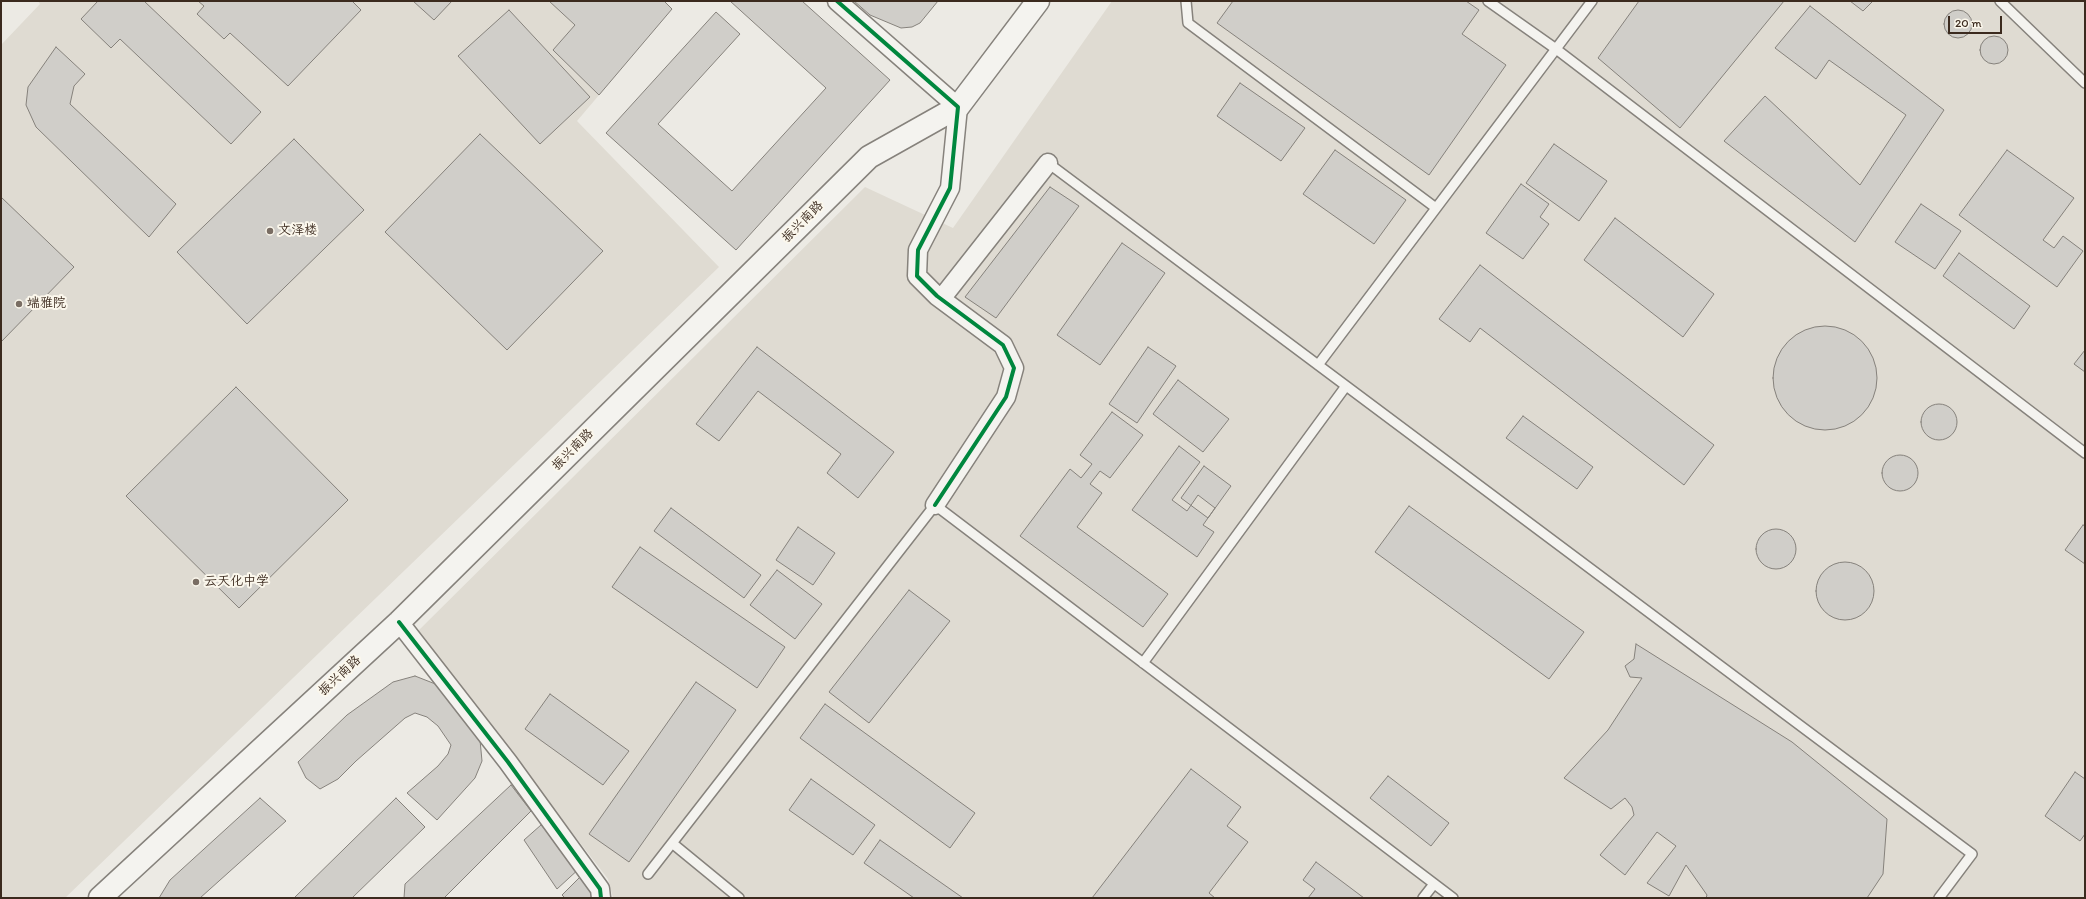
<!DOCTYPE html>
<html>
<head>
<meta charset="utf-8">
<style>
  body { margin:0 }
  #map { position:relative; width:2086px; height:899px; overflow:hidden; background:#eceae4; font-family:Itim,sans-serif }
  canvas { display:block }
  .frame { position:absolute; inset:0; border:2px solid #3b2a1e; pointer-events:none }
  .scale { position:absolute; left:1948px; top:16px; width:54px; height:18px; box-sizing:border-box; border:2px solid #3b2a1e; border-top:0; padding-left:5px; font-size:12px; line-height:14px; white-space:nowrap; color:#3b2a1e; -webkit-text-stroke:3px #fbf7ec; paint-order:stroke }
</style>
</head>
<body>
<div id="map">
<canvas width="2086" height="899"></canvas>
<div class="frame"></div>
<div class="scale">20 m</div>
</div>
<script>
const c = document.querySelector('canvas').getContext('2d');
c.lineJoin = 'round';
function fillPath(path, color) { c.fillStyle = color; c.fill(path, 'evenodd'); }
const shape = rows => new Path2D(rows.map(r => 'M' + r).join(''));
function trace(path, color, width, dash) { c.strokeStyle = color; c.lineWidth = width; c.lineCap = dash ? 'butt' : 'round'; c.setLineDash(dash || []); c.stroke(path); }
function label(font, color, halo, rows, align = 'center') {
  c.font = font + ' Itim,"LXGW WenKai TC",sans-serif'; c.lineWidth = 4; c.setLineDash([]); c.textBaseline = 'middle'; c.strokeStyle = halo; c.fillStyle = color; for (const [text, x, y, turn = 0] of rows) {
    c.save(); c.translate(x, y); c.rotate((+turn || 0) * Math.PI / 180); c.textAlign = isNaN(turn) ? turn : align; if (halo) c.strokeText(text, 0, 0); c.fillText(text, 0, 0); c.restore();
  }
}
fillPath(shape([
  [38,1,664,1,672,9,577,121,719,267,65,898,1,898,1,45,40,4],
  [1112,1,2085,1,2085,898,613,898,608,879,417,632,865,187,953,228]
]), '#dfdbd2');
const building = shape([
  [98,1,144,1,261,112,231,144,120,39,111,48,81,19,98,1],
  [198,1,352,1,361,10,288,86,230,33,224,39,197,14,204,6,198,1],
  [413,1,452,1,434,20,413,1],
  [549,1,664,1,672,9,599,95,553,50,575,25,549,1],
  [730,1,802,1,890,80,736,250,606,133,716,12,740,34,658,124,732,191,826,88,730,1],
  [854,1,938,1,920,23,912,27,901,28,870,15,854,1],
  [1233,1,1466,1,1479,10,1462,34,1506,65,1429,175,1217,23,1233,1],
  [1639,1,1784,1,1680,128,1598,58,1639,1],
  [1850,1,1873,1,1863,11,1850,1],
  [1810,6,1944,110,1855,242,1724,141,1765,96,1860,185,1906,115,1829,60,1816,79,1775,48,1810,6],
  [509,10,590,97,540,144,458,56,509,10],
  '1944 24a14 14 0 1 1 28 0a14 14 0 1 1-28 0Z',
  '1980 50a14 14 0 1 1 28 0a14 14 0 1 1-28 0Z',
  [56,47,85,74,74,86,70,104,176,204,149,237,36,127,26,105,28,87,56,47],
  [1240,83,1305,128,1281,161,1217,116,1240,83],
  [480,134,603,251,507,350,385,232,480,134],
  [294,139,364,210,247,324,177,252,294,139],
  [1554,144,1607,181,1579,221,1526,183,1554,144],
  [1335,150,1406,200,1374,244,1303,194,1335,150],
  [2007,150,2074,198,2043,240,2054,248,2063,236,2083,251,2057,287,1959,215,2007,150],
  [1521,184,1549,204,1540,217,1549,224,1523,259,1486,233,1521,184],
  [1050,187,1079,206,996,318,965,297,1050,187],
  [1,197,74,267,1,342,1,197],
  [1921,204,1961,231,1935,269,1895,242,1921,204],
  [1615,218,1714,294,1683,337,1584,260,1615,218],
  [1122,243,1165,273,1100,365,1057,335,1122,243],
  [1959,253,2030,306,2014,329,1943,276,1959,253],
  [1480,265,1714,445,1684,485,1480,328,1470,342,1439,319,1480,265],
  '1773 378a52 52 0 1 1 104 0a52 52 0 1 1-104 0Z',
  [757,347,894,452,858,498,827,473,841,454,758,391,719,441,696,424,757,347],
  [1148,347,1176,366,1137,423,1109,404,1148,347],
  [2085,350,2085,372,2074,364,2085,350],
  [1178,380,1229,419,1203,452,1153,414,1178,380],
  [236,387,348,500,239,608,126,496,236,387],
  '1921 422a18 18 0 1 1 36 0a18 18 0 1 1-36 0Z',
  [1112,412,1143,435,1110,478,1100,471,1090,484,1102,493,1077,527,1168,594,1143,627,1020,536,1070,469,1081,478,1092,464,1080,455,1112,412],
  [1523,416,1593,467,1577,489,1506,438,1523,416],
  [1179,446,1200,462,1172,500,1187,511,1198,495,1215,508,1203,525,1214,532,1197,557,1132,510,1179,446],
  '1882 473a18 18 0 1 1 36 0a18 18 0 1 1-36 0Z',
  [1204,466,1231,486,1208,518,1181,498,1204,466],
  [1409,506,1584,632,1549,679,1375,552,1409,506],
  [671,508,761,575,744,598,654,531,671,508],
  [2083,525,2085,526,2085,564,2065,550,2083,525],
  [798,527,835,553,813,585,776,560,798,527],
  '1756 549a20 20 0 1 1 40 0a20 20 0 1 1-40 0Z',
  [640,547,785,647,757,688,612,587,640,547],
  '1816 591a29 29 0 1 1 58 0a29 29 0 1 1-58 0Z',
  [777,570,822,604,795,639,750,605,777,570],
  [909,590,950,621,869,723,829,692,909,590],
  [1636,644,1792,742,1887,819,1883,874,1867,898,1706,898,1707,895,1686,865,1669,896,1647,883,1676,846,1657,832,1625,875,1600,855,1634,815,1632,807,1625,798,1611,809,1564,778,1608,730,1642,678,1630,677,1625,666,1634,659,1636,644],
  [415,676,438,685,480,740,482,761,475,778,437,820,407,793,438,766,448,754,451,745,438,726,427,717,415,713,405,718,356,761,338,779,320,789,306,778,298,762,347,715,393,682,415,676],
  [696,682,736,710,629,862,589,834,696,682],
  [550,694,629,751,603,785,525,729,550,694],
  [825,704,975,813,950,848,800,738,825,704],
  [1191,769,1241,807,1227,826,1248,842,1209,893,1215,898,1092,898,1191,769],
  [2075,772,2085,779,2085,834,2080,841,2045,816,2075,772],
  [1388,776,1449,823,1431,846,1370,798,1388,776],
  [811,779,875,825,853,855,789,810,811,779],
  [511,785,531,811,444,898,404,898,405,884,511,785],
  [260,798,286,821,200,898,159,898,170,880,260,798],
  [396,798,425,827,352,898,294,898,396,798],
  [541,825,581,867,557,889,524,840,541,825],
  [880,840,963,898,914,898,864,863,880,840],
  [1316,862,1364,898,1308,898,1315,889,1303,880,1316,862],
  [580,877,595,896,593,898,565,898,562,895,580,877]
]);
fillPath(building, '#d0cec9');
trace(building, '#86827c', 1);
const lane = shape([
  [1186,1,1188,23,1436,208],
  [1488,1,1556,49,2085,453],
  [2000,1,2085,83],
  [1048,163,1972,854,1939,898],
  [1318,365,1592,1],
  [1143,663,1346,386],
  [672,843,739,898],
  [648,874,935,505,1453,898],
  [1423,898,1434,884]
]);
const street = shape([
  [837,1,958,107,950,188,918,250,917,276,937,296,1003,345,1014,368,1006,397,935,505],
  [941,299,1048,163],
  [399,622,508,762,600,889,601,898]
]);
const secondary = shape([
  [100,898,399,622,869,157,958,107,1038,1]
]);
trace(lane, '#86827c', 12);
trace(street, '#86827c', 21);
trace(secondary, '#86827c', 25);
trace(lane, '#f4f3ef', 9);
trace(street, '#f4f3ef', 18);
trace(secondary, '#f4f3ef', 22);
trace(shape([
  [837,1,958,107,950,188,918,250,917,276,937,296,1003,345,1014,368,1006,397,935,505],
  [399,622,508,762,600,889,601,898]
]), '#00873e', 4);
for (const [x, y, r, color] of [
  [270,231,4,"#796d63"],
  [19,304,4,"#796d63"],
  [196,582,4,"#796d63"]
]) { const dot = new Path2D(); dot.arc(x, y, r, 0, 2 * Math.PI); c.fillStyle = color; c.fill(dot); trace(dot, '#fbf7ec', 1.5); }
label('13px', '#3b2a1e', '#fbf7ec', [
  ["振兴南路",803,222,-45],
  ["振兴南路",573,450,-45],
  ["振兴南路",340,676,-43]
]);
label('13px', '#3b2a1e', '#fbf7ec', [
  ["文泽楼",278,231],
  ["端雅院",27,304],
  ["云天化中学",204,582]
], 'left');
</script>
</body>
</html>
